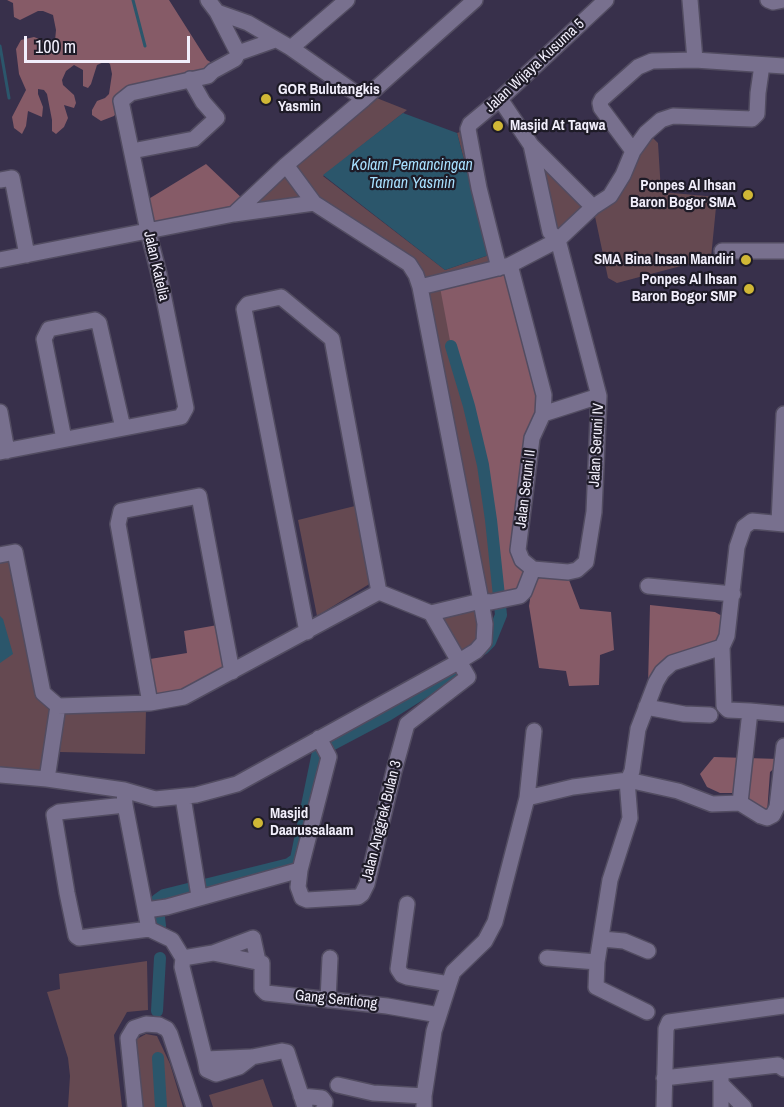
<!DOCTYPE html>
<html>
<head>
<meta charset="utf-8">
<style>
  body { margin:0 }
  #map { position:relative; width:784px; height:1107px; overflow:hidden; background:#38304b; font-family:"Archivo Narrow",sans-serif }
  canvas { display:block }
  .scale { position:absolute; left:24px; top:36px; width:166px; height:27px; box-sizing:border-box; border:3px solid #f2effc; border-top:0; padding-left:8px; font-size:18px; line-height:21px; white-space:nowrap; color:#f2effc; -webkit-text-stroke:4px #1e1b27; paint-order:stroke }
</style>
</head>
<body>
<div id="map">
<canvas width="784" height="1107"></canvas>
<div class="scale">100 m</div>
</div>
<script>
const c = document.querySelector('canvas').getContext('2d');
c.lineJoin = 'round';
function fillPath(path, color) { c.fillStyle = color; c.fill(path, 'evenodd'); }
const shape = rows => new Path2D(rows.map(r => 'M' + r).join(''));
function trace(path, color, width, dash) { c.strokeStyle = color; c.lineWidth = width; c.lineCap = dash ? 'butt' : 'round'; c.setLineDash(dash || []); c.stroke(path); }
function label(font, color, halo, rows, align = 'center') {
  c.font = font + ' "Archivo Narrow",sans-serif'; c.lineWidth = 4.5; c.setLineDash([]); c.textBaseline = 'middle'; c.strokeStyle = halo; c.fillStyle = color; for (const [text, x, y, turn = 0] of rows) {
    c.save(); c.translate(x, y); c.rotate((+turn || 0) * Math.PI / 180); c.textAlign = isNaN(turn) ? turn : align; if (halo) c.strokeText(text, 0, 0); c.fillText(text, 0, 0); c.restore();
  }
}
fillPath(shape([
  [369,95,407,110,323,176,445,270,489,255,457,133,468,129,499,268,483,465,499,601,491,602,485,634,458,662,431,613,480,601,416,275,314,203,235,214],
  [647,132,658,143,661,192,717,197,711,258,617,283,608,278,593,207,558,240,531,145,593,206],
  [359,505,371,583,317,616,298,520],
  [9,558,41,694,58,706,47,779,0,775,0,560],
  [146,710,145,754,60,752,61,714],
  [147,961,148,1010,127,1012,114,1035,122,1107,68,1107,70,1076,68,1058,47,992,60,989,59,974],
  [146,1034,157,1036,170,1064,183,1107,141,1107,135,1040],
  [263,1079,273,1107,213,1107,209,1095]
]), '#654951');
fillPath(shape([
  [7,0,169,0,207,60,212,63,213,69,133,91,114,116,101,121,92,115,92,110,97,101,105,98,109,94,112,74,110,64,106,61,97,65,91,84,88,88,83,86,83,70,74,65,66,71,62,80,63,85,74,95,76,103,74,108,64,105,68,118,64,127,56,134,52,131,52,120,47,94,44,90,38,89,38,94,43,107,42,117,28,111,26,126,22,134,14,128,12,117,26,90,19,74,16,49,21,40,34,37,42,40,49,51,54,53,58,50,55,41,56,30,53,15,43,11,38,11,20,20,14,17,13,3],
  [206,164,246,202,240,207,148,231,142,203],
  [510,265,544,395,518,550,533,569,524,592,499,601,483,465,451,346,439,282],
  [534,573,569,580,580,609,611,612,614,650,600,655,599,685,569,686,566,671,539,668,529,606],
  [650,605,715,612,722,616,720,640,663,663,648,685],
  [223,624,232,672,150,703,150,659,187,653,184,631],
  [714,757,779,759,778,765,770,772,767,813,737,793,720,793,707,787,700,774]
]), '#865b67');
fillPath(shape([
  [403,113,457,133,489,255,445,270,323,175],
  [0,616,3,619,13,654,0,663]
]), '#2b566b');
trace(shape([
  [133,0,145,46],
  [0,46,9,98]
]), '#2b566b', 3);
trace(shape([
  [451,346,469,406,483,465,491,520,501,615,490,642,483,649],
  [160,926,157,900,164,895,289,864,296,859,318,752,388,715,464,667],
  [157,1011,160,958],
  [158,1058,161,1107]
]), '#2b566b', 12);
const minor = shape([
  [208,0,217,12,248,23,291,48,364,99],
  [690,0,695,60],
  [768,0,773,2,784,0],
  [217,12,238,53],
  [291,48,347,0],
  [500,99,531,145,593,207],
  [531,145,550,232,558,240,599,396,594,512,586,562,577,570,568,572,533,569],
  [132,151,194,139,217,118,203,102,190,79],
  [633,151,601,108,600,103,602,99,638,67,652,61,695,60,784,66],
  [286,165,314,203],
  [0,180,12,178,27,255],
  [722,251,784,251],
  [0,260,234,214,286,165,364,99,475,0],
  [510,265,544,395,543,414,532,438,518,550,522,560,533,569],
  [499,268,479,188,468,129,470,124,500,99,606,0],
  [420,287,510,265,558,240,593,207,610,196,623,175,633,151,646,133,661,120,673,116,752,119,757,114,758,93,762,65],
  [0,412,7,451],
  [543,414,599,396],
  [64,439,44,339,49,329,95,320,99,323,123,428],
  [0,452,181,417,186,408,159,274,148,231,121,101,131,93,208,76,213,71,235,59,238,53,275,40],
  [779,523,784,414],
  [0,555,15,552,43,693,58,706,47,779],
  [648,586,733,594],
  [307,632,244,309,248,304,281,297,332,339,379,592,431,613,481,601,491,602,520,596,524,592,533,569],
  [722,647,724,706,728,710,750,711,740,803],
  [150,703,118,524,121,511,199,496,232,672],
  [58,706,150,703,184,697,379,592],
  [646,707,684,714,710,715],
  [750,711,784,714],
  [319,738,329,757,300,870,298,887,302,898,307,900,358,897,362,894,367,884,394,771,407,724,468,677,431,613],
  [0,775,47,779,124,790,155,799,196,795,237,784,458,662,476,651,484,642,485,624,481,601,420,287,416,275,409,264,314,203,234,214],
  [627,780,630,818,610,880,597,962,596,987,647,1012],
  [628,780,678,791,712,804,740,803],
  [124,790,125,805,149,929,172,940,183,958,182,967,205,1059,252,1057,282,1051,287,1052,305,1107],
  [183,797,199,896],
  [527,798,534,731],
  [740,803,761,816,767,818,773,815,777,807,784,746],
  [125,805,59,812,54,815,67,893,76,936,79,938,149,929],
  [407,904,398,969,402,975,407,977,449,984],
  [146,910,167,907,300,870],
  [602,939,624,941,648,951],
  [213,953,262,963,262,989,266,993,387,1006,439,1015],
  [183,958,213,953,253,938,258,961],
  [547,958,597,962],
  [328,1000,330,958],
  [205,1059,207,1070,216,1074,239,1067,252,1057],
  [721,1072,721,1107],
  [664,1078,778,1065,784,1069],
  [338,1085,373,1093,424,1096],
  [722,1085,744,1107],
  [301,1096,322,1098,325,1102,324,1107],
  [135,1107,128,1038,134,1028,146,1024,159,1025,167,1029,170,1034,194,1107],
  [424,1107,424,1096,434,1031,449,984,453,972,485,941,495,922,527,798,573,787,628,780,632,771,638,729,656,682,662,672,672,663,722,647,727,636,737,547,744,527,752,521,784,524],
  [664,1107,666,1029,669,1022,784,1006]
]);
trace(minor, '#524c61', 18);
trace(minor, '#78708e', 15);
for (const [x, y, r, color] of [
  [266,99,6,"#d0b736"],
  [498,126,6,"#d0b736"],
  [748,195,6,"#d0b736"],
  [746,260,6,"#d0b736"],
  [749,289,6,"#d0b736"],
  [258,823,6,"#d0b736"]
]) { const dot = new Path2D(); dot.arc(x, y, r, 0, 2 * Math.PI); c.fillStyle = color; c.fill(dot); trace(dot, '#1e1b27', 2); }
label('15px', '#f2effc', '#1e1b27', [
  ["Jalan Wijaya Kusuma 5",535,66,-43],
  ["Jalan Katelia",156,266,77],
  ["Jalan Seruni IV",597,445,-87],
  ["Jalan Seruni II",526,489,-83],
  ["Jalan Anggrek Bulan 3",382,821,-76],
  ["Gang Sentiong",336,1000,6]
]);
label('bold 15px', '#f2effc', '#1e1b27', [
  ["GOR Bulutangkis",278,90],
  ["Yasmin",278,107],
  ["Masjid At Taqwa",510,126],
  ["Ponpes Al Ihsan",736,186,"right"],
  ["Baron Bogor SMA",736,203,"right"],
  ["SMA Bina Insan Mandiri",734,260,"right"],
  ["Ponpes Al Ihsan",737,280,"right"],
  ["Baron Bogor SMP",737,297,"right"],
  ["Masjid",270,814],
  ["Daarussalaam",270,831]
], 'left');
label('italic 16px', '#a7dffe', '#1e1b27', [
  ["Kolam Pemancingan",412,166],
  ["Taman Yasmin",412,184]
]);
</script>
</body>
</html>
